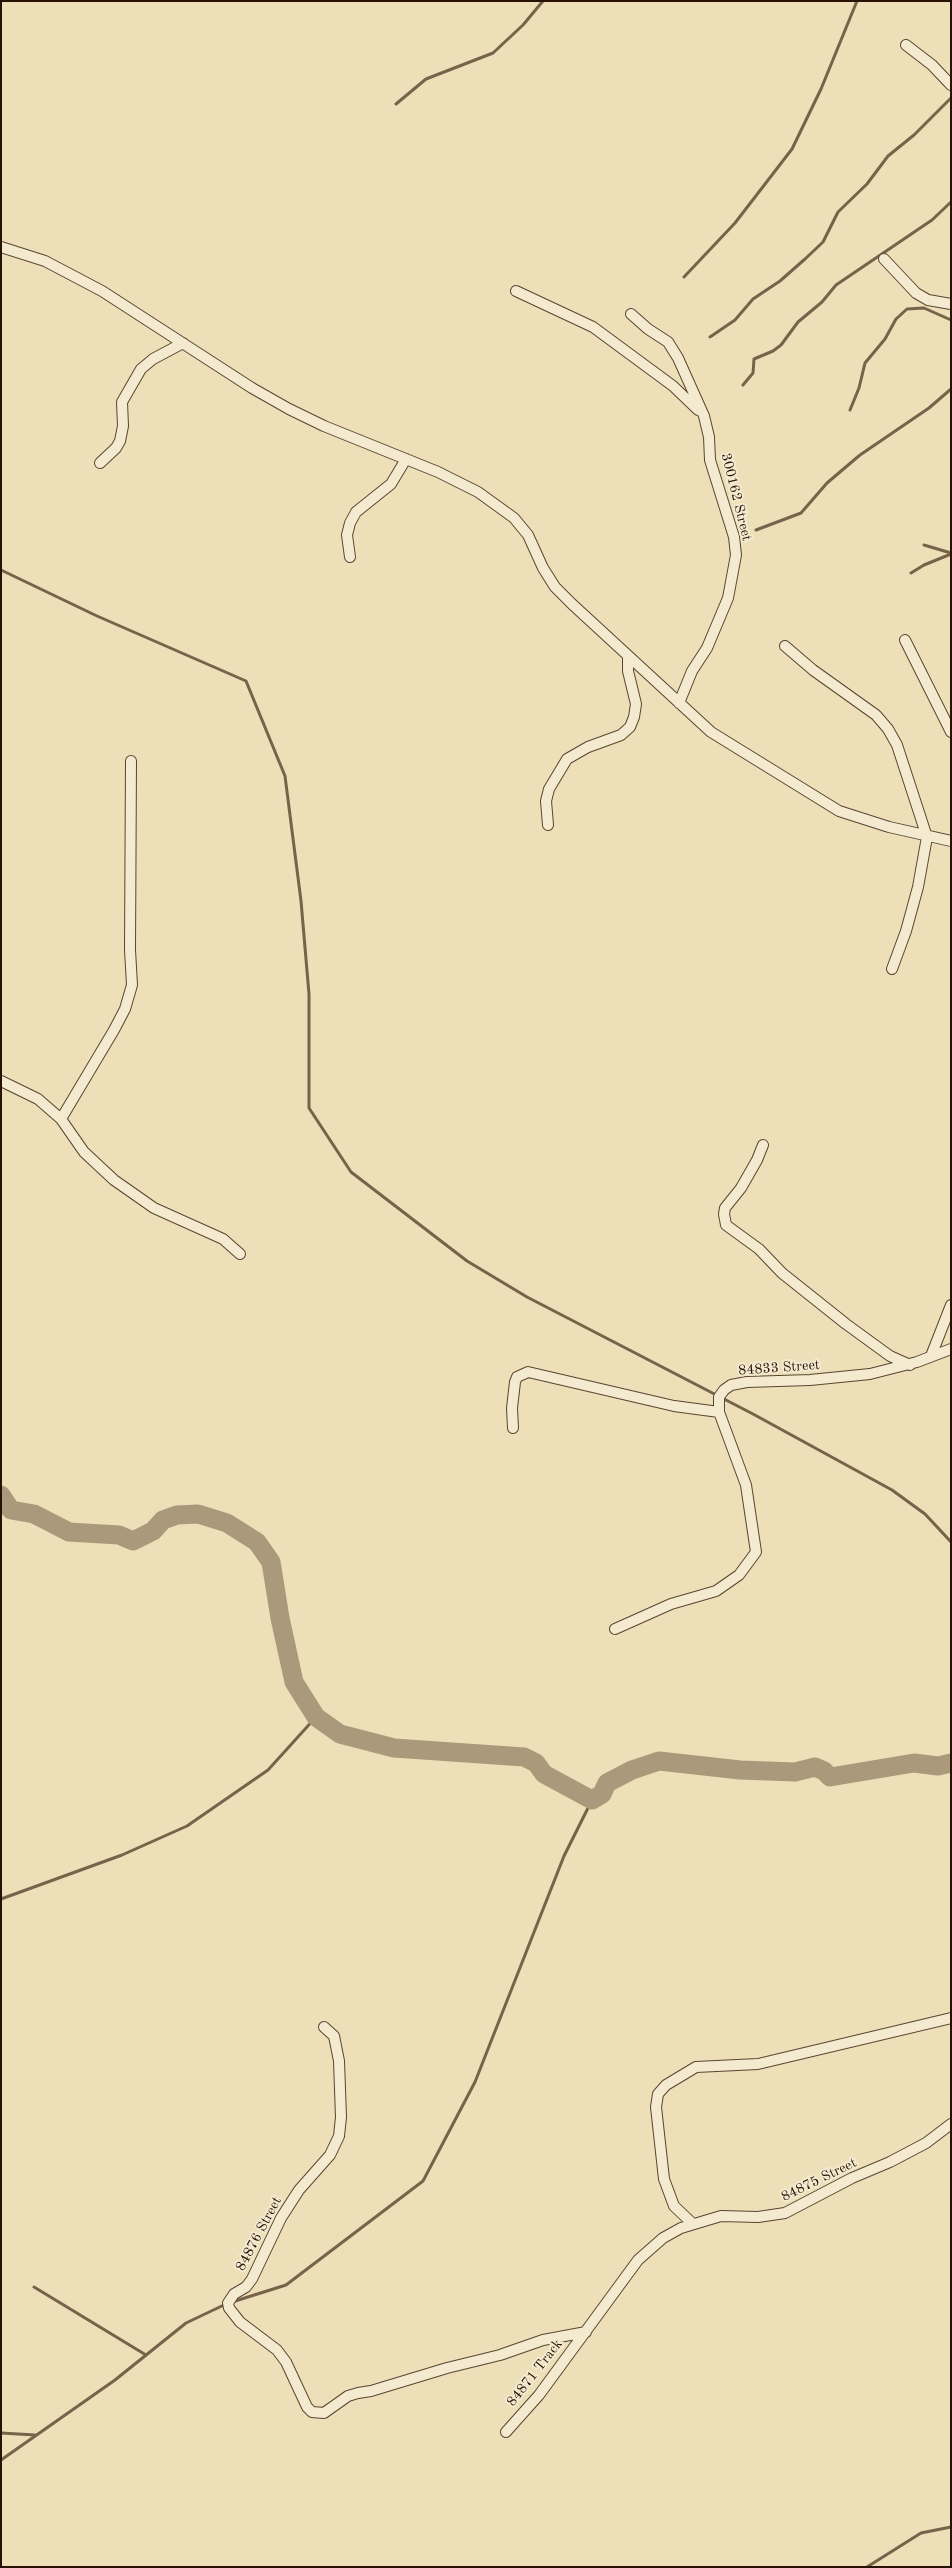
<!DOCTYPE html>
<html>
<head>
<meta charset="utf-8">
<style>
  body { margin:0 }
  #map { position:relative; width:952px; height:2568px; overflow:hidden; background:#eddfb7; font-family:"Old Standard TT",serif }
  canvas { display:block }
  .frame { position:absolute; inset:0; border:2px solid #291203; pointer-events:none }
</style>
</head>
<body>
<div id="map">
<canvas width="952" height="2568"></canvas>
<div class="frame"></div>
</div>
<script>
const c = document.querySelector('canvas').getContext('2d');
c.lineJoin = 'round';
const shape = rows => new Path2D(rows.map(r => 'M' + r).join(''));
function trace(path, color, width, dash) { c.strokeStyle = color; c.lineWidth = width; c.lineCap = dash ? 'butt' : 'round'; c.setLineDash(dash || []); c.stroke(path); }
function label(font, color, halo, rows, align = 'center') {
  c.font = font + ' "Old Standard TT",serif'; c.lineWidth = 4; c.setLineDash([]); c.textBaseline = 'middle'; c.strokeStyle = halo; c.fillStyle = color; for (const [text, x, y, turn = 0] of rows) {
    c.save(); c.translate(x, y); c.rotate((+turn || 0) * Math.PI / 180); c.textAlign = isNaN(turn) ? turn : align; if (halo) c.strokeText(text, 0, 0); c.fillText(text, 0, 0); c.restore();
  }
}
trace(shape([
  [396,104,426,79,493,53,523,25,543,1],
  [684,277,735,223,792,149,821,89,857,1],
  [710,337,735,320,753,299,780,281,805,259,823,242,838,212,867,184,888,156,914,135,951,98],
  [743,385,753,373,754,359,773,351,781,345,798,322,822,302,836,285,932,220,951,202],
  [850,410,859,388,865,363,885,339,896,319,907,309,924,308,951,320],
  [756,530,801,513,827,483,860,455,929,408,951,389],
  [924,545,951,553],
  [1,570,97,616,246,681,285,776,301,901,309,994,309,1108,351,1172,467,1261,527,1297,753,1414,892,1490,925,1514,951,1542],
  [911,573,924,565,951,554],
  [1,1899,122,1855,187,1826,268,1770,316,1717],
  [34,2287,146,2355],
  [232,2302,286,2285,423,2181,475,2082,564,1856,592,1800],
  [1,2433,35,2435],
  [1,2460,115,2380,186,2323,226,2304],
  [867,2567,921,2533,951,2527]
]), '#76634a', 3);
trace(shape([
  [1,1495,11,1510,34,1514,69,1532,119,1535,133,1541,153,1531,163,1520,177,1515,198,1514,227,1523,257,1542,271,1562,280,1618,294,1682,316,1717,340,1734,394,1748,524,1757,536,1763,544,1774,592,1800,602,1794,607,1783,632,1770,659,1761,740,1770,795,1772,815,1767,824,1771,830,1777,914,1763,938,1766,951,1763]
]), '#aa997a', 19);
const minor = shape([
  [906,45,932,65,951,85],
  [1,247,45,261,102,291,252,388,289,409,324,426,438,472,478,492,514,518,528,535,543,568,555,587,572,604,711,732,839,811,889,827,951,841],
  [884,259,916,293,928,300,951,304],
  [516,291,593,327,673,386,698,410],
  [631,314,648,329,668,342,678,358,704,416,709,437,710,460,734,537,736,555,728,598,707,648,692,671,679,703],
  [100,463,116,448,120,441,123,426,122,402,141,369,153,359,183,343],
  [350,557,347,535,350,523,356,512,391,484,406,459],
  [905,640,951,732],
  [785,646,813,670,876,715,888,729,897,745,927,837,918,887,906,931,892,969],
  [548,825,546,801,549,789,567,759,588,747,621,735,630,727,634,717,636,704,628,671,628,657],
  [1,1081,38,1099,61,1119,84,1152,114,1180,154,1208,223,1239,240,1254],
  [61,1119,114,1030,125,1009,132,985,130,950,131,761],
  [763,1145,757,1160,741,1188,725,1208,724,1214,726,1225,759,1249,782,1273,846,1324,890,1356,910,1365],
  [931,1356,951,1305],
  [513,1428,512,1408,515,1382,517,1377,528,1372,674,1406,719,1412],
  [615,1629,671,1604,716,1591,739,1575,756,1552,746,1485,719,1412,719,1397,724,1390,731,1385,747,1382,810,1380,870,1374,917,1362,951,1349],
  [324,2027,334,2036,339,2061,341,2117,339,2136,330,2155,299,2190,281,2218,252,2279,246,2287,234,2294,228,2303,229,2308,240,2322,277,2350,286,2362,307,2407,312,2412,324,2413,348,2396,358,2393,371,2391,447,2368,500,2355,543,2340,586,2332],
  [693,2224,674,2206,664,2179,656,2107,658,2094,666,2085,696,2067,758,2064,951,2018],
  [506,2432,539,2395,638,2260,663,2238,681,2228,721,2216,758,2217,785,2213,852,2178,890,2162,926,2143,951,2124]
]);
trace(minor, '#5a4530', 12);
trace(minor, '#f3ead0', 10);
label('14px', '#291203', '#f3ead0', [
  ["300162 Street",736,497,76],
  ["84833 Street",779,1368,-4],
  ["84875 Street",819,2180,-26],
  ["84876 Street",259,2234,-62],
  ["84871 Track",535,2373,-52]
]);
</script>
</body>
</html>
